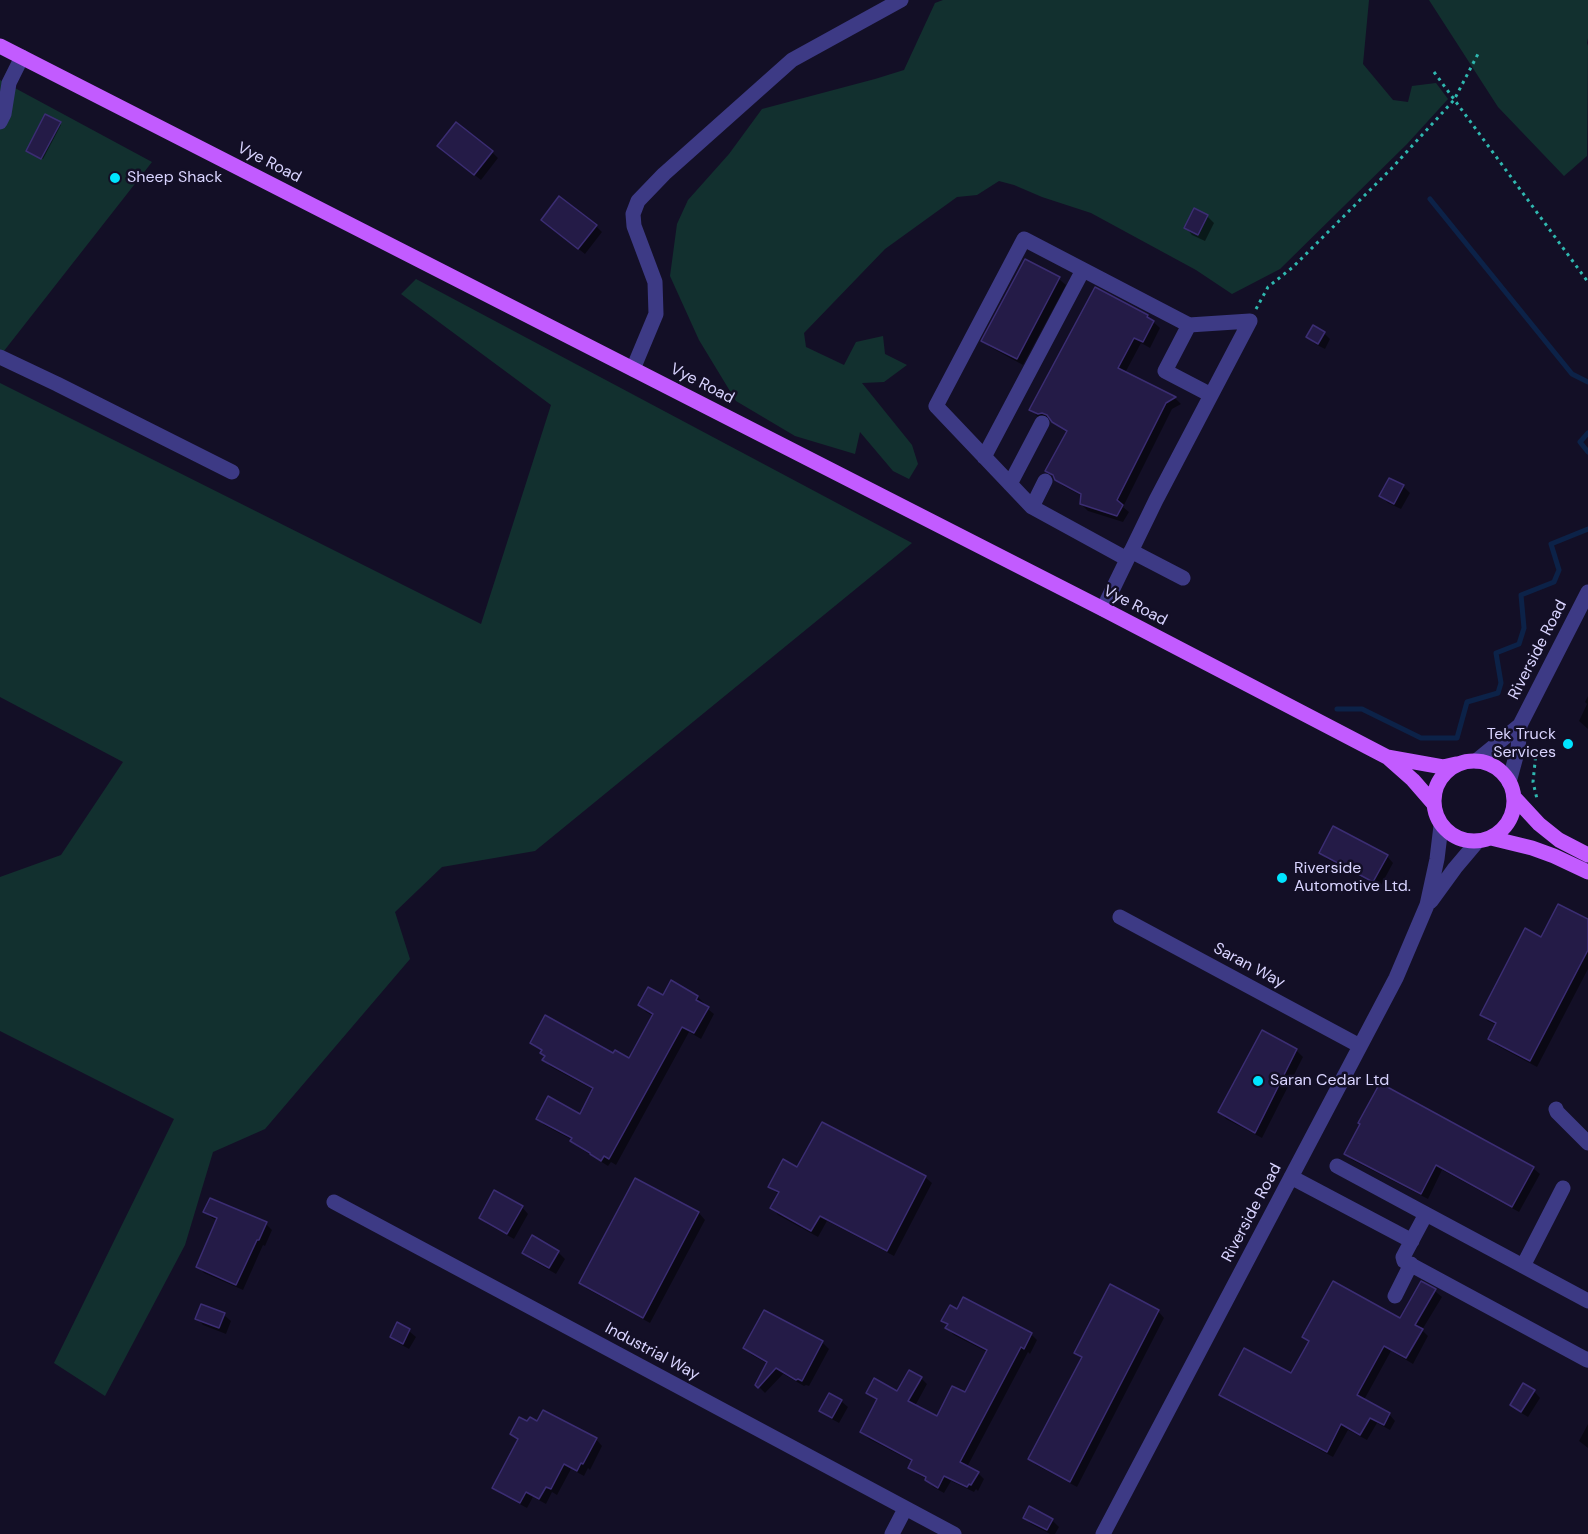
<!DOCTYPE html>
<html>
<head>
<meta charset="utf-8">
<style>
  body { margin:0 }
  canvas { display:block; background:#130f26 }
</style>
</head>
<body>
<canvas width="1588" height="1534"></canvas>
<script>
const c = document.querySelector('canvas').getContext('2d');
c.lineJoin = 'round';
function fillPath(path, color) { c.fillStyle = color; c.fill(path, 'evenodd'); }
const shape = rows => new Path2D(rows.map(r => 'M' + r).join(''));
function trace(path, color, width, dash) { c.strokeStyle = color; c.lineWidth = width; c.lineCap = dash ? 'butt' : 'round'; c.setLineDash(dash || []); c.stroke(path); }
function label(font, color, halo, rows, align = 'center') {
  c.font = font + ' "DM Sans",sans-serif'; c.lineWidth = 5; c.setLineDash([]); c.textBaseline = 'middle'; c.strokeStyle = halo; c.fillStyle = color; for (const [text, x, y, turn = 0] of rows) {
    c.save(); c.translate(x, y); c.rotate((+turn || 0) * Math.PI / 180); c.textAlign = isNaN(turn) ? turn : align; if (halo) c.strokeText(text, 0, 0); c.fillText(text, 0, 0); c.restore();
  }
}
fillPath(shape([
  [943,0,1369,0,1363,64,1393,100,1408,102,1412,86,1436,83,1448,99,1407,144,1280,269,1232,294,1196,270,1091,213,1042,197,1014,185,999,181,977,195,957,197,885,249,804,333,806,347,844,365,856,342,883,336,885,354,907,365,884,382,862,383,912,445,918,464,909,479,893,471,860,432,855,454,795,436,736,401,699,340,670,276,677,224,688,200,729,154,762,109,875,79,904,70,935,3],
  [1429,0,1588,0,1588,38,1587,43,1588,46,1587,156,1564,176,1498,107],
  [0,80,152,162,0,356],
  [416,279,912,543,535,851,442,867,395,912,410,959,265,1129,213,1152,185,1245,105,1396,54,1363,174,1119,0,1031,0,877,61,855,123,762,0,697,0,383,481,624,551,405,401,294]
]), '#12302f');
fillPath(shape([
  [60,123,61,125,43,159,29,152],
  [445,152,492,152,498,158,481,180],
  [1207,216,1214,223,1205,241,1192,235,1186,228],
  [549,226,596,226,602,232,585,254],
  [1026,261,1059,279,1066,285,1023,365,990,347,983,340],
  [1147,316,1160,328,1150,348,1141,343,1125,373,1175,398,1181,404,1172,409,1123,507,1129,512,1123,522,1088,511,1081,504,1082,496,1063,486,1047,471,1068,433,1060,428,1052,420,1045,420,1037,416,1031,409],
  [1324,333,1330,339,1325,349,1315,344,1308,337],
  [1403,486,1410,493,1401,509,1388,503,1381,496],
  [1588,696,1588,729,1579,721,1587,704,1585,702],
  [1321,853,1387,856,1393,863,1380,887,1327,859],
  [1588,921,1588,969,1537,1067,1496,1045,1489,1038,1496,1025,1488,1021,1481,1014,1541,939],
  [663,997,698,997,704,1003,703,1005,714,1014,701,1039,689,1032,616,1165,611,1162,608,1166,578,1147,572,1140,544,1125,538,1118,580,1116,594,1090,551,1067,544,1060,546,1057,542,1053,543,1052,532,1042,614,1055,629,1060,653,1016,646,1012,640,1005],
  [1296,1050,1303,1057,1262,1138,1226,1119,1220,1112],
  [1346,1154,1533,1168,1540,1174,1519,1212,1442,1170,1428,1199,1352,1160],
  [798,1169,925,1177,932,1183,894,1256,827,1221,818,1237,778,1215,772,1208,779,1195,770,1187],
  [635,1180,699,1213,705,1220,650,1323,587,1289,581,1283],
  [522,1207,528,1214,514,1239,487,1224,481,1218],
  [205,1212,266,1224,272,1230,265,1246,263,1245,243,1290,204,1273,198,1266,218,1221,212,1218],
  [532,1237,558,1252,565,1259,556,1274,530,1259,524,1252],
  [1435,1291,1442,1297,1422,1330,1428,1336,1413,1364,1391,1351,1364,1400,1389,1414,1395,1421,1390,1430,1377,1423,1367,1440,1348,1430,1333,1457,1228,1401,1221,1395,1292,1375,1310,1343,1304,1337,1400,1320],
  [1158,1311,1164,1318,1077,1487,1036,1465,1030,1459,1083,1359,1076,1352],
  [224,1315,231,1321,226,1334,203,1325,197,1318],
  [943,1321,1031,1334,1037,1340,1030,1354,1028,1352,967,1467,978,1473,984,1479,978,1491,976,1489,974,1492,951,1481,944,1493,933,1487,927,1479,917,1474,910,1468,913,1462,869,1439,862,1432,878,1401,868,1392,898,1393,921,1378,927,1384,915,1406,937,1418,965,1394,987,1352,954,1335,947,1328,948,1326],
  [398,1324,409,1331,416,1337,409,1349,398,1343,391,1337],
  [822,1342,829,1349,809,1386,806,1385,804,1386,783,1374,765,1393,757,1385,768,1364,752,1355,745,1348],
  [1534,1391,1540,1398,1528,1417,1518,1411,1512,1405],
  [841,1401,848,1407,839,1423,828,1417,821,1410],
  [1588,1424,1588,1448,1579,1441],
  [512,1434,596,1439,602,1446,590,1470,588,1468,584,1476,571,1469,557,1495,552,1492,546,1504,533,1497,527,1508,501,1494,494,1487,519,1441],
  [1025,1518,1052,1520,1059,1527,1055,1534,1050,1534,1031,1524]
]), '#0007');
trace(shape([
  [1430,199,1572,374,1588,382],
  [1588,433,1580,442,1588,452],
  [1337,709,1362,709,1421,738,1457,738,1467,702,1498,693,1501,683,1496,653,1519,644,1524,628,1521,595,1554,582,1559,570,1551,544,1588,529]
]), '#0c2248', 5);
const building = shape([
  [45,114,61,122,41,159,26,151,45,114],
  [456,122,493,151,474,175,437,146,456,122],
  [559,196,597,225,578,249,541,220,559,196],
  [1194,208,1208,215,1198,235,1184,228,1194,208],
  [1025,259,1060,277,1017,359,981,341,1025,259],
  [1095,287,1148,315,1147,317,1154,321,1143,342,1134,338,1118,368,1176,397,1166,403,1117,500,1123,505,1117,516,1080,504,1081,494,1055,480,1053,475,1045,471,1067,431,1052,422,1047,415,1042,413,1038,414,1029,410,1095,287],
  [1313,325,1325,332,1318,344,1306,337,1313,325],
  [1389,478,1404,485,1394,504,1379,496,1389,478],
  [1333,826,1388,855,1373,882,1319,853,1333,826],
  [1558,904,1588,919,1588,950,1530,1061,1488,1039,1496,1023,1480,1015,1525,928,1541,937,1558,904],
  [671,980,698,996,696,1000,709,1007,694,1033,682,1027,609,1159,604,1156,601,1161,590,1154,590,1153,570,1141,572,1138,536,1119,548,1096,580,1114,593,1088,542,1060,545,1056,540,1053,542,1050,530,1043,545,1015,613,1053,615,1050,629,1058,653,1014,638,1005,648,987,663,995,671,980],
  [1262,1030,1297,1049,1255,1133,1218,1112,1262,1030],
  [1380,1083,1534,1167,1512,1207,1436,1165,1421,1194,1344,1154,1360,1124,1358,1123,1380,1083],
  [822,1122,926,1176,887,1251,820,1216,811,1231,770,1208,779,1192,768,1187,783,1159,797,1167,822,1122],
  [635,1178,699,1212,643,1318,579,1283,635,1178],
  [494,1190,523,1206,507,1234,479,1218,494,1190],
  [210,1198,267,1222,259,1240,257,1240,236,1285,196,1267,217,1218,203,1212,210,1198],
  [532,1235,559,1251,549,1268,522,1253,532,1235],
  [1333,1281,1400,1318,1421,1281,1436,1289,1415,1325,1423,1329,1406,1358,1384,1346,1357,1395,1390,1413,1384,1425,1370,1418,1360,1435,1341,1424,1327,1452,1219,1395,1244,1348,1291,1373,1309,1341,1302,1337,1333,1281],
  [1110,1284,1159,1310,1070,1482,1028,1459,1082,1357,1074,1353,1110,1284],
  [963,1297,1032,1333,1024,1349,1021,1347,960,1462,979,1472,971,1485,969,1484,967,1487,944,1476,938,1488,925,1480,926,1477,908,1468,912,1460,860,1432,877,1399,866,1393,874,1378,897,1391,909,1370,922,1377,908,1401,937,1416,952,1386,965,1392,987,1350,945,1328,948,1324,941,1321,950,1305,957,1309,963,1297],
  [201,1304,225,1313,219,1328,195,1319,201,1304],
  [764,1310,823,1341,802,1381,798,1379,796,1380,776,1368,758,1388,755,1385,767,1362,743,1348,764,1310],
  [397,1322,410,1329,403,1344,390,1337,397,1322],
  [1523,1383,1535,1390,1521,1412,1510,1405,1523,1383],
  [829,1393,842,1400,832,1418,819,1411,829,1393],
  [543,1410,597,1438,583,1464,581,1463,577,1471,564,1464,551,1489,546,1487,539,1499,526,1492,520,1503,492,1488,518,1439,510,1434,519,1417,527,1421,530,1417,537,1421,543,1410],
  [1029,1506,1053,1519,1047,1530,1023,1518,1029,1506]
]);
fillPath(building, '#241b47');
trace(building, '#3b2d73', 1.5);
trace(shape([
  [1434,72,1588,282],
  [1256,309,1268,287,1293,267,1391,169,1454,100,1479,52],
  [1533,752,1536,753,1533,782,1537,799]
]), '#2fb8b0', 3, [3, 4.5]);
trace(shape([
  [0,122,4,114,9,83,22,57],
  [1189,325,1165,371,1211,395],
  [0,357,57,384,232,472],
  [633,369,656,314,655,282,634,226,633,214,638,201,664,174,792,60,901,0],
  [984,457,1083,270],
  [1010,484,1042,423],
  [1032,507,1045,481],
  [1131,551,1183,578],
  [1127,559,1032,507,936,406,1024,239,1189,325,1250,321],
  [1103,609,1156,500,1250,321],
  [1476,761,1520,725,1588,592],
  [1509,782,1518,749,1520,725],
  [1431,901,1455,868,1477,842],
  [1120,917,1360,1046],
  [1556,1109,1557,1112,1588,1143],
  [1337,1166,1426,1214],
  [1291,1177,1412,1241],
  [334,1202,954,1534],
  [1523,1266,1563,1188],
  [1395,1296,1411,1264],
  [1588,1301,1426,1214,1403,1257,1404,1261,1587,1360,1588,1359],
  [892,1534,905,1509],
  [1103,1534,1396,978,1427,905,1437,859,1441,826]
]), '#3d3a85', 15);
trace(shape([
  [0,46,1103,609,1387,757,1413,780,1433,803],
  [1387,757,1443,767,1456,764],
  '1434 801a40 40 0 1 1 80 0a40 40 0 1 1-80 0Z',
  [1514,797,1539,824,1559,840,1588,855],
  [1491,838,1532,848,1554,856,1588,872]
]), '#c25bff', 15);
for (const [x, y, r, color] of [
  [115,178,6,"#00e5ff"],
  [1568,744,6,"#00e5ff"],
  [1282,878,6,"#00e5ff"],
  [1258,1081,6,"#00e5ff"]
]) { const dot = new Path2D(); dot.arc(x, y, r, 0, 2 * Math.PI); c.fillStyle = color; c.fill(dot); trace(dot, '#130f26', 2); }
label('16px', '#d9d4ff', '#130f26', [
  ["Vye Road",269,163,27],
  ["Vye Road",702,384,27],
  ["Vye Road",1135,606,27],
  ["Riverside Road",1538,650,-63],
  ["Saran Way",1249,966,28],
  ["Riverside Road",1252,1213,-62],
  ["Industrial Way",652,1352,28]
]);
label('16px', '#d9d4ff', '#130f26', [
  ["Sheep Shack",127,178],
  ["Tek Truck",1556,735,"right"],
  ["Services",1556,753,"right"],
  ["Riverside",1294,869],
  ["Automotive Ltd.",1294,887],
  ["Saran Cedar Ltd",1270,1081]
], 'left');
</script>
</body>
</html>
